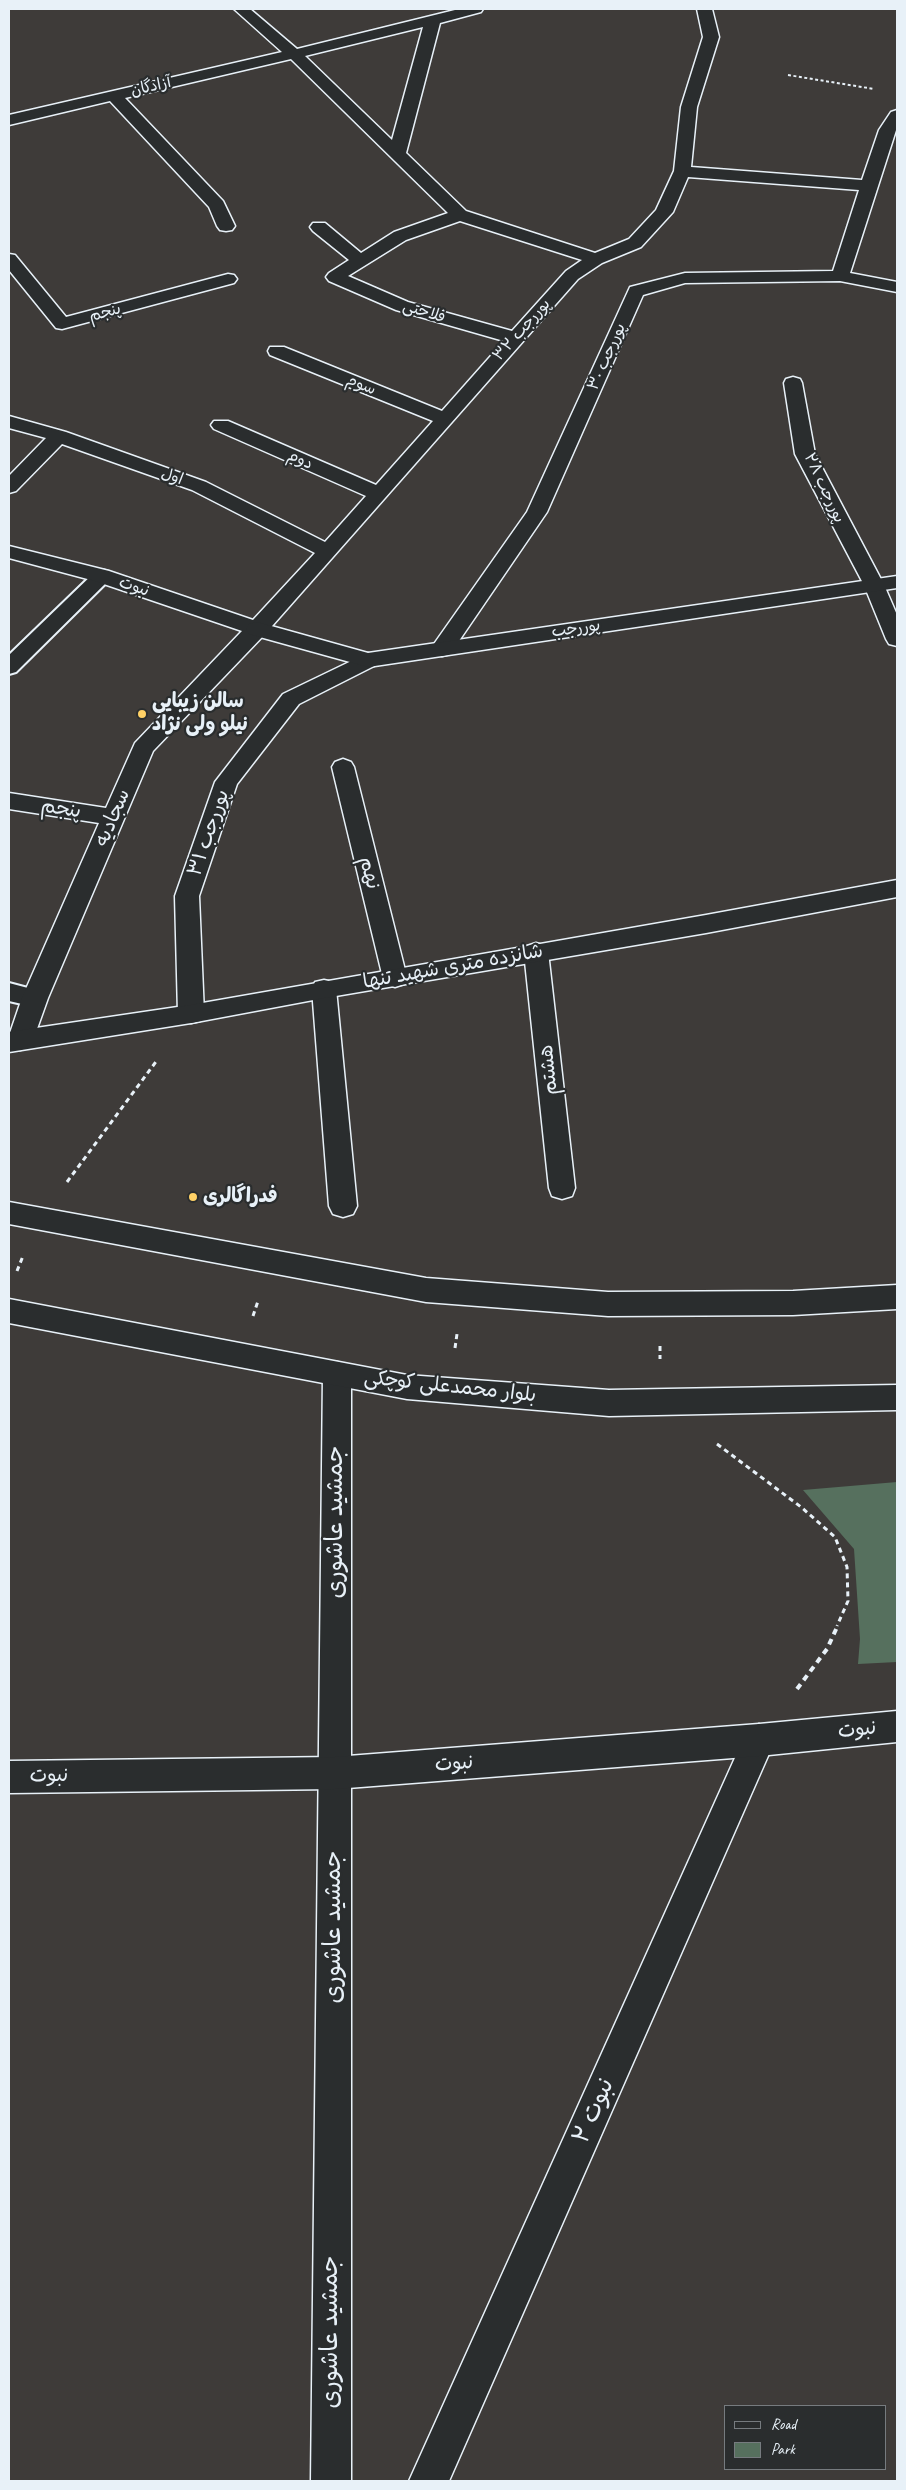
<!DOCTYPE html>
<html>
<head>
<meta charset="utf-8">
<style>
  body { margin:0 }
  #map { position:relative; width:906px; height:2490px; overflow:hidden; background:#3e3b39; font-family:Caveat,sans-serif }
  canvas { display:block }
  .frame { position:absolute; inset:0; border:10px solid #e8f1f8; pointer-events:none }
  .legend { position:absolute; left:724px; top:2405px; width:162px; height:65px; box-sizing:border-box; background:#2a2d2e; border:1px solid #767b7f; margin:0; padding:6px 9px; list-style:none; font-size:15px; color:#e8f1f8 }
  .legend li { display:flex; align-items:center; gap:10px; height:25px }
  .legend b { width:25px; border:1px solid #767b7f }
</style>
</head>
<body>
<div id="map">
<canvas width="906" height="2490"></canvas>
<div class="frame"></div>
<ul class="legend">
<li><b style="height:6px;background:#2a2d2e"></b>Road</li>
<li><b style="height:14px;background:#56705e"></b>Park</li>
</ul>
</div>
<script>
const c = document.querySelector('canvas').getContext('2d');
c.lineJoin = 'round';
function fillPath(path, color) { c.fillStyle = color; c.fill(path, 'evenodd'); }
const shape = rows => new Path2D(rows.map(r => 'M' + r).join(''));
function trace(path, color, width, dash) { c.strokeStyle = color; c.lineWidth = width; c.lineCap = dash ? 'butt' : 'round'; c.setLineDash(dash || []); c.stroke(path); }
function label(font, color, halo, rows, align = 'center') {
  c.font = font + ' Caveat,"Playpen Sans Arabic",sans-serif'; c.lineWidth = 4.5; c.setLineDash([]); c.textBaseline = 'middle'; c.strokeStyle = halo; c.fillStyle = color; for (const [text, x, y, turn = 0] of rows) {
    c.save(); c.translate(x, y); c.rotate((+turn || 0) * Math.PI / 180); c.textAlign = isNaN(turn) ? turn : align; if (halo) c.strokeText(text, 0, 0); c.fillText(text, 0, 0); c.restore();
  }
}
fillPath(shape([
  [897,1482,897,1662,858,1664,860,1639,854,1549,803,1490]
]), '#56705e');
const service = shape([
  [102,570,109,572,112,576,109,580,16,672,9,674,9,655,95,572,102,570],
  [9,983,43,992,47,998,43,1004,35,1007,9,1001,9,983]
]);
const minor = shape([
  [234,9,250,9,297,49,459,9,483,9,481,12,440,23,406,153,466,211,595,253,629,239,656,210,674,171,681,107,703,37,697,9,712,9,719,37,697,107,691,167,862,180,879,130,891,112,897,110,897,127,850,273,897,282,897,292,840,281,685,283,643,295,547,512,450,654,442,656,434,654,431,649,434,644,527,512,630,287,685,273,833,271,859,190,688,177,673,212,641,247,602,263,578,279,265,634,153,751,48,998,33,1040,29,1047,20,1050,11,1047,9,1036,22,998,99,823,9,809,9,793,106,808,135,743,242,631,95,581,9,558,9,546,109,571,253,620,315,553,192,490,62,444,16,491,9,493,9,476,46,438,9,428,9,416,66,432,206,482,325,542,366,496,214,429,211,425,214,421,228,421,376,485,433,421,270,355,268,351,270,347,284,347,442,411,504,341,396,310,329,281,326,277,329,273,349,260,313,231,310,227,313,223,325,223,361,253,394,232,448,213,291,59,125,98,223,201,235,226,232,230,226,231,220,230,217,226,209,207,110,101,9,125,9,115,282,52,234,9],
  [423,27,392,140,305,56,423,27],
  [460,221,582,260,566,271,512,331,408,302,348,276,406,240,460,221],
  [9,254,15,255,66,317,228,274,234,275,237,279,234,283,62,329,56,328,9,270,9,254],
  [793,377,800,379,802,383,815,454,884,585,897,615,897,646,889,644,886,639,864,585,795,454,784,383,786,379,793,377],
  [368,653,376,655,379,660,376,665,299,704,237,784,199,896,204,1014,200,1021,191,1023,182,1021,178,1014,175,896,215,782,283,694,368,653],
  [343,759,351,762,354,767,407,978,404,984,395,987,386,984,383,978,332,767,335,762,343,759],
  [536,943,545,946,548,952,575,1188,572,1196,562,1199,552,1196,549,1188,524,952,527,946,536,943],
  [324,980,333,982,336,989,357,1206,353,1214,343,1217,333,1214,329,1206,312,989,315,982,324,980],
  [337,1362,347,1365,351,1374,351,2481,311,2481,323,1374,327,1365,337,1362],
  [759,1724,770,1729,775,1740,449,2481,409,2481,748,1729,759,1724]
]);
const tertiary = shape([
  [897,576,897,588,368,667,249,634,246,629,249,624,257,622,368,653,897,576],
  [897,880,897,897,706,933,324,998,191,1023,9,1052,9,1032,191,1005,706,915,897,880],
  [897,1711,897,1742,759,1756,335,1789,9,1793,9,1761,335,1757,759,1724,897,1711]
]);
const primary = shape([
  [9,1202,426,1278,608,1292,793,1291,897,1285,897,1309,793,1315,608,1316,426,1302,9,1224,9,1202],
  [9,1299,407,1375,609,1390,897,1385,897,1410,609,1416,407,1399,9,1323,9,1299]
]);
trace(service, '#e8f1f8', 4);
trace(minor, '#e8f1f8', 3);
trace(tertiary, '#e8f1f8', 3);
trace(primary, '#e8f1f8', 3);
trace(shape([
  [788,75,874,89]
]), '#e8f1f8', 2, [3, 2.5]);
trace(shape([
  [67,1182,158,1059],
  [17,1271,23,1256],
  [253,1316,258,1301],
  [660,1346,660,1359],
  [455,1348,457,1334],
  [717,1444,801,1507,835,1537,847,1567,848,1601,837,1626]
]), '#e8f1f8', 3, [5, 4]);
trace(shape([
  [797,1689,827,1649,838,1625]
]), '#e8f1f8', 4, [6, 5]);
fillPath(service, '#2a2d2e');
fillPath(minor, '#2a2d2e');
fillPath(tertiary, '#2a2d2e');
fillPath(primary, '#2a2d2e');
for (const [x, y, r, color] of [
  [142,714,5,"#ffd166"],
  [193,1197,5,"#ffd166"]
]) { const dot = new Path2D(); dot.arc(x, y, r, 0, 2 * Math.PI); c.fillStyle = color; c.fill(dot); trace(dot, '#2a2d2e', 2); }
label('16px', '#e8f1f8', '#2a2d2e', [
  ["آزادگان",151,87,-13],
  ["فلاحتی",424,312,17],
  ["پنجم",105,313,-15],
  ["پوررجب ۳۲",522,330,-48],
  ["پوررجب ۳۰",607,357,-66],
  ["سوم",361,385,22],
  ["دوم",300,460,24],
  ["اول",172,477,20],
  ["پوررجب ۲۸",824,488,65],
  ["نبوت",134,587,19],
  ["پوررجب",576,629,-8]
]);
label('bold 20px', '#e8f1f8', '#2a2d2e', [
  ["سالن زیبایی",152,702],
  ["نیلو ولی نژاد",152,725],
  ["فدراگالری",203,1197]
], 'left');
label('20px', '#e8f1f8', '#2a2d2e', [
  ["پنجم",61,809,9],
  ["سجادیه",113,818,-67],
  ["پوررجب ۳۱",209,833,-71],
  ["نهم",369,873,76],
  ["شانزده متری شهید تنها",453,967,-10],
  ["هشتم",549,1070,-96],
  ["بلوار محمدعلی کوچکی",450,1387,6],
  ["نبوت",857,1730,-6],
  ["نبوت",454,1764,-4],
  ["نبوت",49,1776,-1]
]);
label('24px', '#e8f1f8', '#2a2d2e', [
  ["جمشید عاشوری",336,1522,-90],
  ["جمشید عاشوری",334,1927,-90],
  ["نبوت ۲",594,2111,-66],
  ["جمشید عاشوری",331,2332,-90]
]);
</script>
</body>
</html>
